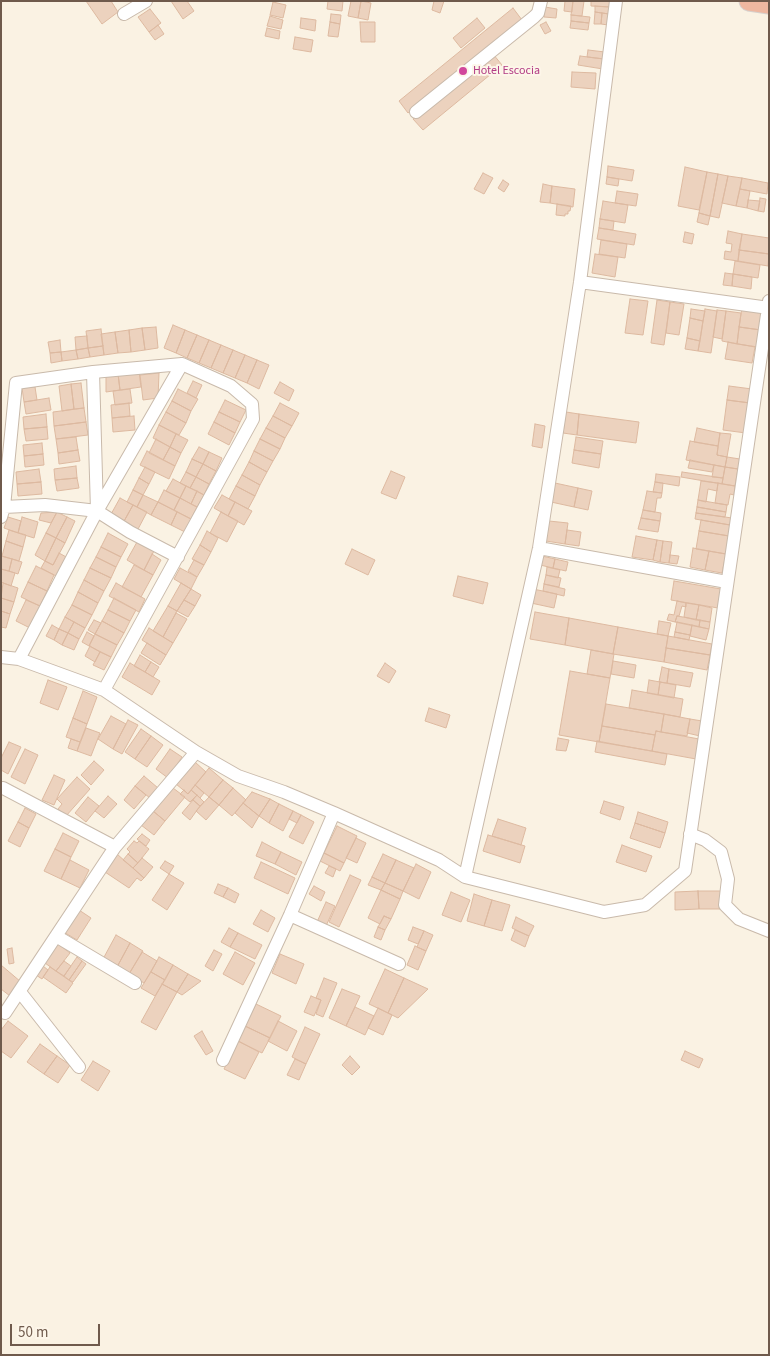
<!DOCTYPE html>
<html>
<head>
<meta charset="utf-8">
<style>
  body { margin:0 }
  #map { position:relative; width:770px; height:1356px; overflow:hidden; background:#faf2e3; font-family:"Source Sans 3",sans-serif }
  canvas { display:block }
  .frame { position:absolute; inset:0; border:2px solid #6f5a4c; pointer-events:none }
  .scale { position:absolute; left:10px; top:1324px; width:90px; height:22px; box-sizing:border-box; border:2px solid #6f5a4c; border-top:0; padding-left:6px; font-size:15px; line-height:18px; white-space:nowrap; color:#6f5a4c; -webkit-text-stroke:4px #fdf6e9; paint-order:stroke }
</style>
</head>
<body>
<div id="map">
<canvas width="770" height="1356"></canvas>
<div class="frame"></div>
<div class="scale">50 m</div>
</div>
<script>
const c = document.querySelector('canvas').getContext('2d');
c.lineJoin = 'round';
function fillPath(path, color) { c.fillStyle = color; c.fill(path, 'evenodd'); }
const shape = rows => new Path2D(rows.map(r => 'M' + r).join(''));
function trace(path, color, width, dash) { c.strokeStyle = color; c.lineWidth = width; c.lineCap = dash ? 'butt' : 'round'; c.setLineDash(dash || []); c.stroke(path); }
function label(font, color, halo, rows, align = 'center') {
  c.font = font + ' "Source Sans 3",sans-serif'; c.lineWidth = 4; c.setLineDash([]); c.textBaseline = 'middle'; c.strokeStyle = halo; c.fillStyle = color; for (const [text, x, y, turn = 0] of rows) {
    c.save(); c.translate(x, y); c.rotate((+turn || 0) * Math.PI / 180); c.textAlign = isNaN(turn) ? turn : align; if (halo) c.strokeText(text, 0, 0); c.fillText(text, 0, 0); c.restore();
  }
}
const building = shape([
  [86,1,111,1,118,12,102,24,86,1],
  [171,1,187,1,194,11,183,19,171,1],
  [328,1,343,1,342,11,327,9,328,1],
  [351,1,361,1,358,18,348,16,351,1],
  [361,1,371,3,368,20,358,18,361,1],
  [434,1,444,1,440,13,432,10,434,1],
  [565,1,573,1,572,12,564,11,565,1],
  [573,1,584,1,582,16,571,15,573,1],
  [591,1,610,1,610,7,591,6,591,1],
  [273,2,286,5,283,18,270,15,273,2],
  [595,6,610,7,609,14,595,12,595,6],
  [545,7,557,9,556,18,544,17,545,7],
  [513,8,522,20,408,113,399,101,513,8],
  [150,9,161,23,149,32,138,17,150,9],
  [595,12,602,13,601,24,594,24,595,12],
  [602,13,609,14,608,25,601,24,602,13],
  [331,14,341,15,340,24,330,22,331,14],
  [571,15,590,17,589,23,571,21,571,15],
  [270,16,283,20,281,29,267,26,270,16],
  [301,18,316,20,315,31,300,28,301,18],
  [477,18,485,28,461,48,453,38,477,18],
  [571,21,589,23,588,30,570,28,571,21],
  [330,22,340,24,338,37,328,36,330,22],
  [360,22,375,22,375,42,361,42,360,22],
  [546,22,551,31,545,34,540,25,546,22],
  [158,25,164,34,155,40,149,32,158,25],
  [267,28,280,31,279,39,265,36,267,28],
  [295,37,313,40,311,52,293,49,295,37],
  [588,50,605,52,604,59,587,57,588,50],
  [493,54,502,65,423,130,413,119,493,54],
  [580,56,604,59,603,69,578,65,580,56],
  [572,72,596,73,595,89,571,87,572,72],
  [608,166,634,170,632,181,607,177,608,166],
  [685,167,707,172,699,210,678,206,685,167],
  [707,172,718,174,710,216,699,213,707,172],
  [483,173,493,178,484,194,474,189,483,173],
  [718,174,728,176,719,218,710,216,718,174],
  [728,176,742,178,736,206,722,203,728,176],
  [607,177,619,179,618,186,606,184,607,177],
  [742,178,768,183,767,194,740,189,742,178],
  [503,180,509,184,504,192,498,188,503,180],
  [543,184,552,186,550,203,540,202,543,184],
  [552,186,575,189,573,207,550,203,552,186],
  [740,189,750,191,747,208,736,206,740,189],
  [617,191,638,194,636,206,615,203,617,191],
  [760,198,766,199,764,212,758,211,760,198],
  [748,200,760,201,758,211,747,208,748,200],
  [603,201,628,205,625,223,600,219,603,201],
  [557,204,571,206,570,211,568,211,568,214,565,214,565,216,556,215,557,204],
  [699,213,710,216,708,225,697,222,699,213],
  [600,219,614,221,613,230,599,228,600,219],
  [599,228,636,234,634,245,597,239,599,228],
  [728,231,742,234,738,261,724,259,725,251,731,252,732,244,726,243,728,231],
  [685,232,694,234,692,244,683,242,685,232],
  [742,234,769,238,769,254,739,250,742,234],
  [601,240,627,244,625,258,599,254,601,240],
  [739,250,769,254,768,266,738,261,739,250],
  [595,254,618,257,615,277,592,273,595,254],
  [735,261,760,265,758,278,733,274,735,261],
  [725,273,733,274,732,286,723,285,725,273],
  [733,274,752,277,751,289,732,286,733,274],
  [630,299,648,301,643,335,625,333,630,299],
  [657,300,670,302,664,345,651,343,657,300],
  [670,302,684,304,679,335,666,333,670,302],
  [742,308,764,312,761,330,739,327,742,308],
  [691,309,705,311,703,321,690,318,691,309],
  [705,309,717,311,711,353,698,351,705,309],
  [717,310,726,311,722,339,713,337,717,310],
  [726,311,741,313,737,344,722,341,726,311],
  [690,318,703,321,700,341,687,338,690,318],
  [173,325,185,330,176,353,164,348,173,325],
  [156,327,158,348,145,350,142,328,156,327],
  [739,327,761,330,758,347,737,344,739,327],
  [142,328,145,350,131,352,129,330,142,328],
  [101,329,103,346,88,348,86,331,101,329],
  [129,330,131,352,118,353,115,332,129,330],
  [185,330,197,335,187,358,176,353,185,330],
  [115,332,118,353,104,355,101,334,115,332],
  [197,335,209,340,199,363,187,358,197,335],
  [87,336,88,348,76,350,75,337,87,336],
  [687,338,700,341,698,351,685,349,687,338],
  [60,340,61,352,50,353,48,342,60,340],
  [209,340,221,345,211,368,199,363,209,340],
  [728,342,755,347,752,363,725,359,728,342],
  [221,345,233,350,223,373,211,368,221,345],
  [103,346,104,355,90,357,88,348,103,346],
  [88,348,90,357,78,359,76,350,88,348],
  [76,350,78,359,62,361,61,352,76,350],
  [233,350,245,355,235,378,223,373,233,350],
  [61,352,62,361,51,363,50,353,61,352],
  [245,355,257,360,247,383,235,378,245,355],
  [257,360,269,365,259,389,247,383,257,360],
  [139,371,141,387,120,390,118,374,139,371],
  [159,373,158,398,143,400,140,375,159,373],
  [118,374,120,390,106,392,106,375,118,374],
  [193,381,202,385,196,398,187,393,193,381],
  [280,382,294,390,289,401,274,393,280,382],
  [81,383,84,408,74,409,71,384,81,383],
  [71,384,74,409,62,411,59,386,71,384],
  [729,386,752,389,750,403,727,400,729,386],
  [35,387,37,400,24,402,22,388,35,387],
  [130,389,132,403,115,405,113,391,130,389],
  [178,389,198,399,191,411,172,401,178,389],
  [49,398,51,410,26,414,24,402,49,398],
  [225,400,246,410,240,422,219,412,225,400],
  [727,400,750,403,746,433,723,430,727,400],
  [172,401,191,411,186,423,166,412,172,401],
  [129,403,130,416,112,418,111,405,129,403],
  [280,403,299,413,292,426,273,416,280,403],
  [84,408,86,422,54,426,53,412,84,408],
  [166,412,186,423,179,435,159,425,166,412],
  [219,412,240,422,235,433,214,422,219,412],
  [566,412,579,414,577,435,563,433,566,412],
  [46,414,47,427,24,429,23,417,46,414],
  [579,414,639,422,636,443,577,435,579,414],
  [134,416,135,430,113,432,112,418,134,416],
  [273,416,292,426,285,438,266,428,273,416],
  [86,422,88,435,56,439,54,426,86,422],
  [214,422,235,433,229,445,208,434,214,422],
  [535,424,545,426,542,448,532,446,535,424],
  [159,425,176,434,170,447,153,438,159,425],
  [47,427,48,439,26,441,24,429,47,427],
  [266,428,285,438,280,449,260,439,266,428],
  [697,428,720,433,718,446,694,442,697,428],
  [720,433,731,434,727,457,717,455,720,433],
  [176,434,188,440,181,453,170,447,176,434],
  [76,437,78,450,58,453,56,439,76,437],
  [576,437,603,441,601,454,574,450,576,437],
  [156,439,170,447,163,460,149,453,156,439],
  [260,439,280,449,273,461,254,451,260,439],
  [690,441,718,446,717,455,727,457,725,467,686,460,690,441],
  [42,443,43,454,24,456,23,445,42,443],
  [170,447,181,453,175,466,163,460,170,447],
  [199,447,209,452,203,464,192,459,199,447],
  [78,450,80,461,59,464,58,453,78,450],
  [574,450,601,454,599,468,572,463,574,450],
  [147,451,175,466,169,479,140,465,147,451],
  [254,451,273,461,267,472,249,462,254,451],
  [209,452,222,458,216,471,203,464,209,452],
  [43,454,44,465,25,467,24,456,43,454],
  [727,457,740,459,738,469,725,467,727,457],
  [192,459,203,464,196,477,186,472,192,459],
  [690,460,714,465,712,472,688,468,690,460],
  [249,462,267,472,260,485,242,475,249,462],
  [203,464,216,471,209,484,196,477,203,464],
  [714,465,725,467,723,478,712,477,714,465],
  [76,466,77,478,55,480,54,469,76,466],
  [145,467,155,472,149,484,139,478,145,467],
  [725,467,738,469,735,486,722,484,725,467],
  [39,469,41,482,17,484,16,472,39,469],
  [391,471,405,477,396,499,381,493,391,471],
  [186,472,196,477,190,488,180,483,186,472],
  [682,472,723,478,722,484,681,477,682,472],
  [656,474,680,477,679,486,655,482,656,474],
  [242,475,260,485,255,496,236,486,242,475],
  [196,477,209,484,204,495,190,488,196,477],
  [77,478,79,488,57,491,55,480,77,478],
  [139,478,149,484,143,495,133,490,139,478],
  [173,479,186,486,180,498,166,491,173,479],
  [701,481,718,483,717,491,708,489,706,502,698,500,701,481],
  [41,482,42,494,18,496,17,484,41,482],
  [655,482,663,483,662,493,653,492,655,482],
  [555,483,578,488,574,507,551,502,555,483],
  [718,483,735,486,734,495,730,494,728,505,715,503,718,483],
  [186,486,197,491,191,504,180,498,186,486],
  [236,486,255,496,248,509,229,499,236,486],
  [578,488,592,491,588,510,574,507,578,488],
  [133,490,143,495,137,507,127,502,133,490],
  [164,490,180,498,174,510,158,502,164,490],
  [197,491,204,495,197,507,191,504,197,491],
  [647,491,662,493,661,498,657,498,655,512,643,510,647,491],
  [143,495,158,502,151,515,137,507,143,495],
  [222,495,235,502,228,516,214,508,222,495],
  [120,498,133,505,123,523,110,516,120,498],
  [180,498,197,507,191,519,174,510,180,498],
  [698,500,727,505,726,512,697,507,698,500],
  [158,502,177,512,171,525,151,515,158,502],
  [235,502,252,511,244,525,228,516,235,502],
  [133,505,147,512,137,531,123,523,133,505],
  [697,507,726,512,725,517,696,513,697,507],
  [643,510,661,513,660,521,641,518,643,510],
  [57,512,51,523,39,520,41,513,57,512],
  [57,512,67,517,56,538,46,533,57,512],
  [177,512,191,519,185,532,171,525,177,512],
  [221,512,238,521,227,542,210,533,221,512],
  [696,513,732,518,730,525,695,519,696,513],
  [8,517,21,521,18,533,4,528,8,517],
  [22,517,38,522,34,538,18,533,22,517],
  [67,517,75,521,65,543,56,538,67,517],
  [641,518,660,521,658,532,638,529,641,518],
  [701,520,730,525,729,536,699,531,701,520],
  [549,521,568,523,565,544,546,541,549,521],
  [9,530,26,535,23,547,6,541,9,530],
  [567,530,581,532,579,546,565,544,567,530],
  [207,531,218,538,211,552,200,545,207,531],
  [699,531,729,536,726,554,696,549,699,531],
  [46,533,56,538,45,561,35,555,46,533],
  [108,533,128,544,121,557,101,547,108,533],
  [636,536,657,540,653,560,632,557,636,536],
  [56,538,65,543,53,565,45,561,56,538],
  [657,540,663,541,660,562,653,560,657,540],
  [6,541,23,547,19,561,2,556,6,541],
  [663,541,672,542,669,563,660,562,663,541],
  [137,542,154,551,144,570,127,560,137,542],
  [200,545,211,552,204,565,192,559,200,545],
  [101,547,121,557,116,567,96,557,101,547],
  [693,548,709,551,705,570,690,567,693,548],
  [352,549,375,560,368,575,345,564,352,549],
  [709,551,726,554,722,573,705,570,709,551],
  [59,553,68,558,58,577,41,568,45,561,53,565,59,553],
  [152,554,161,560,153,575,144,570,152,554],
  [670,555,679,556,677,564,669,563,670,555],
  [1,556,12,559,9,571,1,569,1,556],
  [542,556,555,559,553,568,540,565,542,556],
  [96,557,116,567,111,578,90,568,96,557],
  [12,559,22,562,18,574,9,571,12,559],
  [555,559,568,562,566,571,553,568,555,559],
  [194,560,204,565,197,577,188,571,194,560],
  [134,565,153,575,141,597,122,587,134,565],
  [36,566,54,575,47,591,28,582,36,566],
  [547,567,560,570,558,578,546,575,547,567],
  [90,568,111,578,104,591,84,580,90,568],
  [180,568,197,577,191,589,174,579,180,568],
  [1,569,15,573,11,586,1,582,1,569],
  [546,575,561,578,559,587,544,584,546,575],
  [458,576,488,583,483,604,453,596,458,576],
  [84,580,104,591,98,603,78,592,84,580],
  [674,581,721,589,718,608,671,600,674,581],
  [28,582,47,591,40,606,21,597,28,582],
  [3,583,18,588,14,602,1,598,3,583],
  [116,583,145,599,139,612,109,596,116,583],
  [181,583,191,589,177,611,168,606,181,583],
  [544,584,565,589,564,596,543,591,544,584],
  [191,589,201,595,195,606,184,600,191,589],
  [533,589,557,594,554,608,531,603,533,589],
  [78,592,98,603,92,615,72,605,78,592],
  [1,598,14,602,10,614,1,611,1,598],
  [114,598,136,610,130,621,108,610,114,598],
  [26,600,40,606,30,628,16,621,26,600],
  [184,600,195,606,188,617,177,611,184,600],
  [677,601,686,603,686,607,682,606,679,616,677,616,675,622,667,620,669,614,674,615,677,601],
  [686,603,699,605,696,620,684,617,686,603],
  [72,605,92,615,85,628,65,617,72,605],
  [699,605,712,608,710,622,696,620,699,605],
  [168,606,177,611,163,637,153,631,168,606],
  [108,610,130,621,124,633,102,621,108,610],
  [1,611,10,614,6,628,1,627,1,611],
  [535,612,569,618,565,645,530,639,535,612],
  [176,613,187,619,173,643,163,637,176,613],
  [677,616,700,620,699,627,675,622,677,616],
  [65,617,74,622,68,633,59,629,65,617],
  [569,618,618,627,613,654,565,645,569,618],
  [94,620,101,623,95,634,88,630,94,620],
  [700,620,710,622,709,629,699,627,700,620],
  [102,621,124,633,117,645,95,634,102,621],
  [659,621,671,623,668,636,657,634,659,621],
  [74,622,85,628,79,639,68,633,74,622],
  [677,622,692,625,690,635,675,632,677,622],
  [52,625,59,629,54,640,46,636,52,625],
  [692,625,709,629,706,640,690,636,692,625],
  [618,627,668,636,664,662,613,654,618,627],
  [149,628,173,643,166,655,142,640,149,628],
  [59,629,68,633,62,645,54,640,59,629],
  [87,632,94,636,89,646,82,642,87,632],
  [675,632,690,635,689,640,674,637,675,632],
  [68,633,79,639,74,650,62,645,68,633],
  [95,634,117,645,111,657,89,646,95,634],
  [668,636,712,644,710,655,666,648,668,636],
  [147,643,166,655,160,665,141,653,147,643],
  [90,646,100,652,95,662,85,656,90,646],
  [666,648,710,655,707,670,664,662,666,648],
  [591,650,614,654,610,678,587,674,591,650],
  [100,652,111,657,104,670,93,665,100,652],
  [140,655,151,662,145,672,134,666,140,655],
  [613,661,636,665,634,678,611,674,613,661],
  [151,662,159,667,153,677,145,672,151,662],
  [130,663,160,681,152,695,122,677,130,663],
  [385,663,396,671,389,683,377,676,385,663],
  [662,667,669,669,667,683,659,682,662,667],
  [669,669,693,673,690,687,667,683,669,669],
  [570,671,610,678,599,742,559,735,570,671],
  [48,680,67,687,58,710,40,703,48,680],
  [649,680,660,682,658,695,647,693,649,680],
  [660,682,676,685,674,698,658,695,660,682],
  [632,690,683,699,680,717,629,708,632,690],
  [83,691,97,697,87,724,73,718,83,691],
  [606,704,664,714,661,732,656,731,655,735,602,726,606,704],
  [429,708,450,715,446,728,425,721,429,708],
  [664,714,690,719,687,736,661,732,664,714],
  [111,716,126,724,113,749,98,739,111,716],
  [73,718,87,724,80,742,66,737,73,718],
  [690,719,702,721,700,736,687,733,690,719],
  [128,720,138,725,122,754,113,749,128,720],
  [602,726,655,735,652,751,599,742,602,726],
  [86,728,100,733,91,756,77,751,86,728],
  [141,729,151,736,135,759,125,752,141,729],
  [656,731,699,739,696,759,652,751,656,731],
  [151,736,163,745,147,767,135,759,151,736],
  [558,738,569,740,566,751,556,750,558,738],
  [71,739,80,742,77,751,68,748,71,739],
  [597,741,667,754,665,765,595,752,597,741],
  [9,742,21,747,8,774,1,770,1,758,9,742],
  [25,749,38,755,25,784,11,777,25,749],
  [170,749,182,757,168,778,156,769,170,749],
  [94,761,104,770,91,785,81,775,94,761],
  [195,762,206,772,188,794,176,784,195,762],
  [209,768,223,780,209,797,195,785,209,768],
  [54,775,65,780,54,805,42,800,54,775],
  [144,776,158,788,150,798,135,786,144,776],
  [77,777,90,789,66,816,58,809,62,804,57,799,77,777],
  [223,780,233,788,219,805,209,797,223,780],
  [195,785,204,793,200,798,191,790,195,785],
  [135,786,146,795,134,809,124,800,135,786],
  [173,788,185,797,165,821,153,811,173,788],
  [233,788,246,800,232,816,219,805,233,788],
  [184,790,188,794,191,790,197,795,190,802,180,794,184,790],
  [252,792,270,799,259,816,243,803,252,792],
  [197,795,204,802,200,806,193,800,197,795],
  [108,796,117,804,104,818,95,811,108,796],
  [88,797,99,806,86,822,75,813,88,797],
  [209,797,219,805,206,820,196,811,209,797],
  [270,799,279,804,269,823,259,816,270,799],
  [193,800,200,806,190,820,182,813,193,800],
  [604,801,624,807,620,820,600,813,604,801],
  [243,803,259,816,252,828,235,813,243,803],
  [279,804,293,811,283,831,269,823,279,804],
  [25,808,36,814,29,828,18,822,25,808],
  [153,811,165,821,154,835,141,825,153,811],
  [293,811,301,815,297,823,289,819,293,811],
  [638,812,668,822,665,833,635,823,638,812],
  [301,815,314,822,303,844,289,837,301,815],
  [498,819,526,828,521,845,492,836,498,819],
  [18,822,29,828,20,847,8,841,18,822],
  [635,823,665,833,660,848,630,838,635,823],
  [337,826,357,836,344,863,324,853,337,826],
  [63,833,79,841,71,857,55,849,63,833],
  [142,834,150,840,146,846,137,839,142,834],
  [488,835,525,846,520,863,483,851,488,835],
  [356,838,366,843,357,863,346,858,356,838],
  [134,841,137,843,139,841,149,849,138,863,128,854,130,852,127,849,134,841],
  [262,842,281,852,275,864,256,856,262,842],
  [622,845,652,856,646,872,616,862,622,845],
  [55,849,71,857,61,879,44,871,55,849],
  [281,852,302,862,296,875,275,864,281,852],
  [324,853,344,863,340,871,320,861,324,853],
  [117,854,144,878,141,881,137,878,129,888,105,872,117,854],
  [128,854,138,863,133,868,123,860,128,854],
  [383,854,396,860,385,883,372,877,383,854],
  [142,858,153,867,144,878,133,868,142,858],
  [70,860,89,870,80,888,61,879,70,860],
  [396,860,414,868,403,891,385,883,396,860],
  [165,861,174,866,169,874,160,868,165,861],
  [261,862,295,878,288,894,254,878,261,862],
  [416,864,431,872,419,899,403,891,416,864],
  [329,866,336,869,333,877,325,873,329,866],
  [169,874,184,883,167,910,152,900,169,874],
  [350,875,361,880,339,927,329,922,350,875],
  [372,877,385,883,381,890,368,885,372,877],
  [385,883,403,891,400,899,381,890,385,883],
  [218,884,228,888,223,897,214,893,218,884],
  [314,886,325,892,321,901,309,894,314,886],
  [228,888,239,894,235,903,223,897,228,888],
  [381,890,400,899,391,919,384,916,380,924,368,918,381,890],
  [698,891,699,909,675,910,675,892,698,891],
  [698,891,721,891,721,909,699,909,698,891],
  [451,892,470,900,461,922,442,915,451,892],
  [474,894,492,900,484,926,467,921,474,894],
  [492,900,510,905,502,931,484,926,492,900],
  [326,902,335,906,326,926,317,922,326,902],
  [76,908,91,918,77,940,62,931,76,908],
  [261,910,275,918,268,932,253,924,261,910],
  [384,916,391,919,385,930,378,927,384,916],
  [516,917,534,926,529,936,512,928,516,917],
  [378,927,385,930,381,940,374,937,378,927],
  [413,927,424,931,418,944,408,940,413,927],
  [229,928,238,933,230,947,221,942,229,928],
  [515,930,529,936,525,947,511,940,515,930],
  [424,931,433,935,426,951,417,947,424,931],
  [238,933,262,945,255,959,230,947,238,933],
  [116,935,130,943,117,967,103,959,116,935],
  [130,943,143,951,129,974,117,967,130,943],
  [58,944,70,953,56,971,45,963,58,944],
  [415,946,426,951,418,970,407,965,415,946],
  [12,948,14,963,9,964,7,949,12,948],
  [214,950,222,954,213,971,205,966,214,950],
  [142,952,157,961,144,983,129,974,142,952],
  [235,952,255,963,243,985,223,974,235,952],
  [280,954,304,964,296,984,272,973,280,954],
  [77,957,82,961,69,980,64,976,77,957],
  [159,957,173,965,165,980,151,972,159,957],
  [64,961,71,966,64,976,56,971,64,961],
  [82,961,86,964,73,982,69,980,82,961],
  [1,965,21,982,10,996,1,989,1,965],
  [173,965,188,974,177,992,162,984,173,965],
  [43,966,48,970,42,979,36,975,43,966],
  [50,967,73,983,66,993,43,977,50,967],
  [385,969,404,978,388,1013,369,1004,385,969],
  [151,972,165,980,155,996,141,988,151,972],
  [188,974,201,981,182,995,177,992,188,974],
  [324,978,337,983,323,1017,316,1014,321,1000,316,998,324,978],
  [404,978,428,989,398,1018,388,1013,404,978],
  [162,984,177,992,156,1030,141,1022,162,984],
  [342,989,360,996,346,1026,329,1018,342,989],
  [311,996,321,1000,314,1016,304,1012,311,996],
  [256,1004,281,1016,270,1038,245,1026,256,1004],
  [355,1007,374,1016,365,1035,346,1026,355,1007],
  [378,1008,392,1015,383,1035,368,1028,378,1008],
  [8,1021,28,1036,11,1058,1,1051,1,1030,8,1021],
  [278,1021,297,1031,287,1051,268,1041,278,1021],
  [245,1026,270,1038,262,1053,238,1041,245,1026],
  [305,1027,320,1034,306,1064,292,1057,305,1027],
  [202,1031,213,1051,206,1055,194,1036,202,1031],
  [238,1041,259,1052,245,1079,224,1069,238,1041],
  [40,1044,57,1056,44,1074,27,1062,40,1044],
  [685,1051,703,1059,699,1068,681,1060,685,1051],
  [57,1056,70,1065,58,1083,44,1074,57,1056],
  [350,1056,360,1067,352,1075,342,1065,350,1056],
  [295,1059,306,1064,299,1080,287,1075,295,1059],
  [93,1061,110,1071,98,1091,81,1080,93,1061]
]);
fillPath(building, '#ecd2be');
trace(building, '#ddb9a0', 1);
const minor = shape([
  [124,14,146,1],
  [416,112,534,17,538,13,541,1],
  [580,282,769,308],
  [93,372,97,511],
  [4,507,45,505,97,511,130,532,178,557],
  [1,517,4,507,16,383,93,372,182,364,231,386,252,404,253,419,104,690],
  [539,548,727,582],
  [1,657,19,659,104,690,196,752,238,776,284,792,334,813,439,860,465,877,604,912,645,905,685,871,769,301],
  [19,659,97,511,182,364],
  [3,788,115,847],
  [690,834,705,840,721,852,728,879,725,905,739,919,769,931],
  [465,877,539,548,580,282,616,1],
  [290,915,399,964],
  [56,936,135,983],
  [20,992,79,1067],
  [5,1013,115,847,196,752],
  [223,1060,290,915,334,813]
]);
const highway = shape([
  [749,1,769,4]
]);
trace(minor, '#c9baab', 14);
trace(highway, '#d7d1cd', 21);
trace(minor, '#fff', 12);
trace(highway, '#eeb7a0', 19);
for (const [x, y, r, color] of [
  [463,71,5,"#d1479c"]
]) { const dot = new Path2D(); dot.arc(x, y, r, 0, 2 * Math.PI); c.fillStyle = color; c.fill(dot); trace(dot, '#fdf6e9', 2); }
label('12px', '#b23c85', '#fdf6e9', [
  ["Hotel Escocia",473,71]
], 'left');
</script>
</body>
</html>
